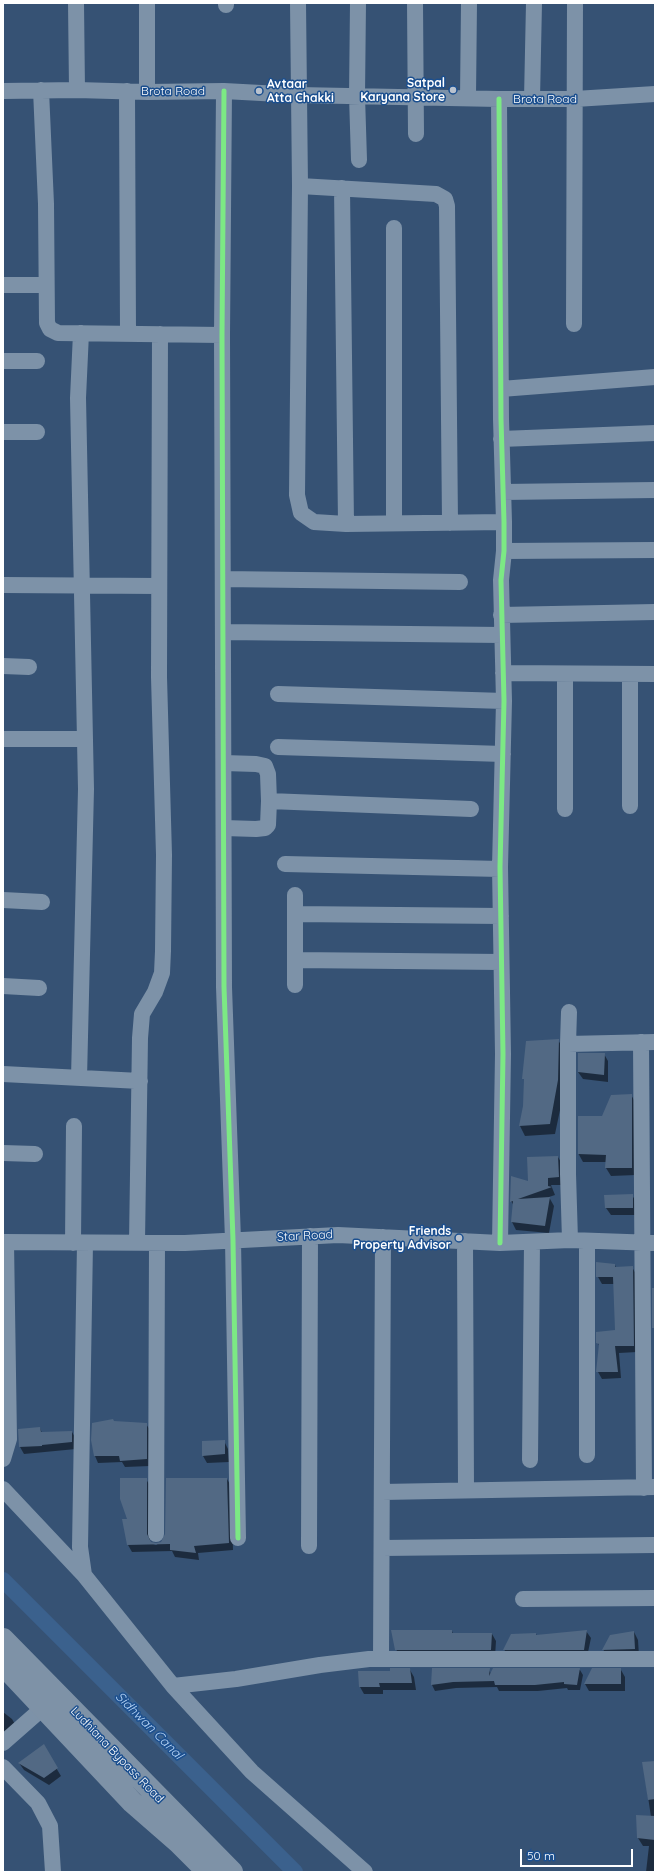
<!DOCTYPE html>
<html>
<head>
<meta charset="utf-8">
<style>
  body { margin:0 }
  #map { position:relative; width:658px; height:1875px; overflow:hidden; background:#365274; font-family:Quicksand,sans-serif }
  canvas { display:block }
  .frame { position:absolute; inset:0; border:4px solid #fff; pointer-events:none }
  .scale { position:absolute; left:520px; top:1849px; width:113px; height:18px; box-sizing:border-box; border:2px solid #fff; border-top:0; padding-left:5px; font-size:12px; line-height:14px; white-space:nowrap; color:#fff; -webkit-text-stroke:3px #1b4f8f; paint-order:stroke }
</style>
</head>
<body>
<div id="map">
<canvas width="658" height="1875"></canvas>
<div class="frame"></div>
<div class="scale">50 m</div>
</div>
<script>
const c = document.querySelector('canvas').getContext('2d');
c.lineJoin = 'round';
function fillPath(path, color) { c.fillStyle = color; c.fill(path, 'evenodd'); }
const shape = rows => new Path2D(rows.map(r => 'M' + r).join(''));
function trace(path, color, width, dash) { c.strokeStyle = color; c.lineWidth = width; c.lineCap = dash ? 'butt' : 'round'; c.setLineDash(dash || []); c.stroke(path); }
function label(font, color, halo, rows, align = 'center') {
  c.font = font + ' Quicksand,sans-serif'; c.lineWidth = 3; c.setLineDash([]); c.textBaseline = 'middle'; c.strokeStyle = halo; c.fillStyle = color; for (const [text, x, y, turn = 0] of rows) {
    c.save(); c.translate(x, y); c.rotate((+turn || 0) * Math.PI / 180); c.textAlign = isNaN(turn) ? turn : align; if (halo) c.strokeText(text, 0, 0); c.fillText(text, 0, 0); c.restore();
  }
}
fillPath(shape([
  [558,1040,564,1050,564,1091,555,1134,525,1136,520,1126,524,1107,524,1079,527,1042],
  [604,1054,608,1061,608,1082,583,1079,578,1072],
  [631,1095,636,1103,636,1175,611,1176,606,1168,607,1162,583,1162,578,1153,603,1117],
  [558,1157,562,1164,562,1185,551,1185,555,1195,549,1197,554,1206,549,1233,516,1230,512,1222,514,1206,511,1201],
  [632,1195,636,1202,636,1215,611,1215,606,1208],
  [615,1265,616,1268,632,1267,636,1274,637,1352,619,1353,621,1378,602,1379,598,1372,600,1347,598,1343,616,1331,614,1284,602,1284,598,1277],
  [114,1422,146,1424,150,1430,150,1466,125,1467,122,1462,98,1463,95,1456,93,1424],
  [40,1428,42,1433,72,1432,76,1439,76,1449,24,1454,20,1447],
  [224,1441,228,1449,229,1462,207,1463,203,1456],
  [146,1479,150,1486,150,1543,156,1545,165,1540,227,1479,231,1486,233,1550,198,1553,199,1560,175,1557,172,1551,132,1552,128,1545,128,1520],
  [452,1631,453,1634,492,1634,496,1641,495,1657,400,1657,396,1649],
  [586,1631,591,1638,587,1657,508,1657,504,1649,536,1634,537,1636],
  [634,1632,638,1640,639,1656,607,1657,603,1649],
  [410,1670,414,1677,416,1690,383,1690,383,1694,364,1694,360,1687,391,1672],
  [433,1670,489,1670,491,1674,580,1670,583,1675,580,1690,568,1690,567,1688,538,1691,499,1691,497,1687,456,1688,435,1691,432,1685],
  [621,1670,625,1677,625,1691,589,1691,585,1684],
  [3,1712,12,1719,16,1726,3,1736],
  [43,1746,61,1776,49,1785,24,1770,19,1763],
  [655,1762,655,1872,646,1872,649,1846,643,1846,638,1838,651,1817,643,1763]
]), '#0007');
trace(shape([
  [3,1580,295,1872]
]), '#3b618d', 16);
fillPath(shape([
  [559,1039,558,1080,550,1124,519,1126,523,1106,524,1079,522,1079,526,1041],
  [578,1053,605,1053,604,1075,578,1072],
  [632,1094,632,1168,605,1168,606,1155,578,1154,578,1116,602,1116,611,1095],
  [558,1156,559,1177,548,1178,548,1186,552,1187,518,1199,550,1197,545,1226,511,1222,513,1201,510,1202,511,1176,528,1181,527,1157],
  [633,1194,633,1208,605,1208,604,1195],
  [596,1262,615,1264,615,1267,633,1266,634,1346,615,1346,618,1372,596,1372,599,1344,596,1343,596,1332,615,1330,613,1277,596,1277],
  [652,1288,655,1288,655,1328,652,1328],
  [113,1419,114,1421,147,1423,147,1459,120,1461,119,1456,94,1456,91,1440,92,1423],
  [40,1427,41,1432,72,1431,72,1442,42,1445,42,1446,19,1447,18,1429],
  [225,1440,225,1454,202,1456,202,1441],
  [120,1478,147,1478,147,1534,151,1542,156,1543,161,1542,165,1534,166,1478,227,1478,229,1543,194,1546,196,1553,170,1550,170,1544,127,1545,122,1519,127,1519,120,1499],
  [391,1630,452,1630,452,1633,492,1633,491,1650,395,1650],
  [587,1630,584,1650,503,1650,511,1634,536,1633,536,1635],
  [634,1631,635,1649,602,1650,610,1635],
  [390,1668,410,1668,412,1683,379,1683,380,1687,359,1687,358,1671,390,1671],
  [432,1668,490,1668,489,1676,493,1668,580,1668,577,1685,564,1684,564,1682,535,1685,495,1685,494,1681,453,1682,431,1685],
  [592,1668,621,1668,621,1684,584,1684],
  [44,1744,58,1768,44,1778,18,1763],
  [655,1761,655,1799,648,1800,642,1762],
  [636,1815,655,1816,655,1840,637,1838]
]), '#526984');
trace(shape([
  [76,3,77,90],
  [147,3,147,92],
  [226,3,226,5],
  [298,3,300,186,297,495,301,513,314,522,346,524,504,522],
  [358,3,357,96,359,160],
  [415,3,416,134],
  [41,90,46,204,47,323,50,329,58,333,222,335],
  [3,91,77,90,147,92,224,91,298,95,499,99,575,99,655,94],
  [127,91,128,333],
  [224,91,222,335,224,987,233,1240,238,1538],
  [468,97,469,3],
  [499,99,501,419,504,522,504,551,501,580,504,701,500,867,503,1054,500,1243],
  [532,99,534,3],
  [300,186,436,194,445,199,447,206,450,523],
  [342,188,346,524],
  [394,228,394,523],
  [3,285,46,285],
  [574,324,575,3],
  [3,361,37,361],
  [501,389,655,377],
  [3,432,37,432],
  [501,439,655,433],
  [503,492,655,490],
  [504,551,655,550],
  [223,579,460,582],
  [3,585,159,586],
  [501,615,655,612],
  [223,632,502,635],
  [3,666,29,667],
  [503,673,655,674],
  [630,674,630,806],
  [278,694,504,701],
  [3,739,85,739],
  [278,747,503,754],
  [224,763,256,764,265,766,268,774,269,801,268,825,265,828,256,829,224,828],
  [269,801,471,809],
  [565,809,565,674],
  [285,864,500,869],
  [3,900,42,902],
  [295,914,501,916],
  [295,960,501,962],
  [295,985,295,895],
  [3,986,39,988],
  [641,1042,644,1488],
  [568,1044,569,1012],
  [3,1074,140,1081],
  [79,1078,86,789,78,398,81,333],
  [3,1153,35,1154],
  [570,1240,568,1174,568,1044,655,1042],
  [465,1241,466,1490],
  [587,1241,587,1455],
  [3,1242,185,1243,338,1235,500,1243,570,1240,655,1243],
  [137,1242,140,1038,142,1014,155,992,162,973,163,951,164,855,159,677,160,334],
  [73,1243,74,1126],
  [3,1459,9,1439,6,1242],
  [530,1460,532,1242],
  [3,1489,84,1575,173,1686,252,1772,365,1872],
  [382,1492,655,1487],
  [156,1534,157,1243],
  [309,1546,310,1236],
  [382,1548,655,1545],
  [84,1575,80,1547,85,1243],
  [523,1599,655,1598],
  [381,1659,383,1237],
  [173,1686,236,1679,320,1665,369,1659,655,1659],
  [3,1743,44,1707],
  [3,1767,38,1803,50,1826,53,1872]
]), '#7d92a8', 16);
trace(shape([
  [3,1639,232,1872],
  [3,1665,132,1802,179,1843,208,1872]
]), '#7e92a7', 22);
trace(shape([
  [224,91,222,335,224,987,233,1240,238,1538],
  [499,99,501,419,504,522,504,551,501,580,504,701,500,867,503,1054,500,1243]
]), '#7ce984', 5);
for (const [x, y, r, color] of [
  [453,90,4,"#b9c2ce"],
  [259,91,4,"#b9c2ce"],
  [459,1238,4,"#b9c2ce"]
]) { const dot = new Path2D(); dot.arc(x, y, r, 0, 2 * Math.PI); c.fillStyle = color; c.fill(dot); trace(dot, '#1b4f8f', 1.5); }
label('bold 12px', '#fff', '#1b4f8f', [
  ["Satpal",445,83],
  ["Karyana Store",445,97],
  ["Avtaar",267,84,"left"],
  ["Atta Chakki",267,98,"left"],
  ["Friends",451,1231],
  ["Property Advisor",451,1245]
], 'right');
label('12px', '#fff', '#1b4f8f', [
  ["Brota Road",173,91],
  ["Brota Road",545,99],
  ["Star Road",305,1236,-3],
  ["Ludhiana Bypass Road",117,1755,46]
]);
label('italic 13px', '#b5d3f5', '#1b4f8f', [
  ["Sidhwan Canal",149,1726,45]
]);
</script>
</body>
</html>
